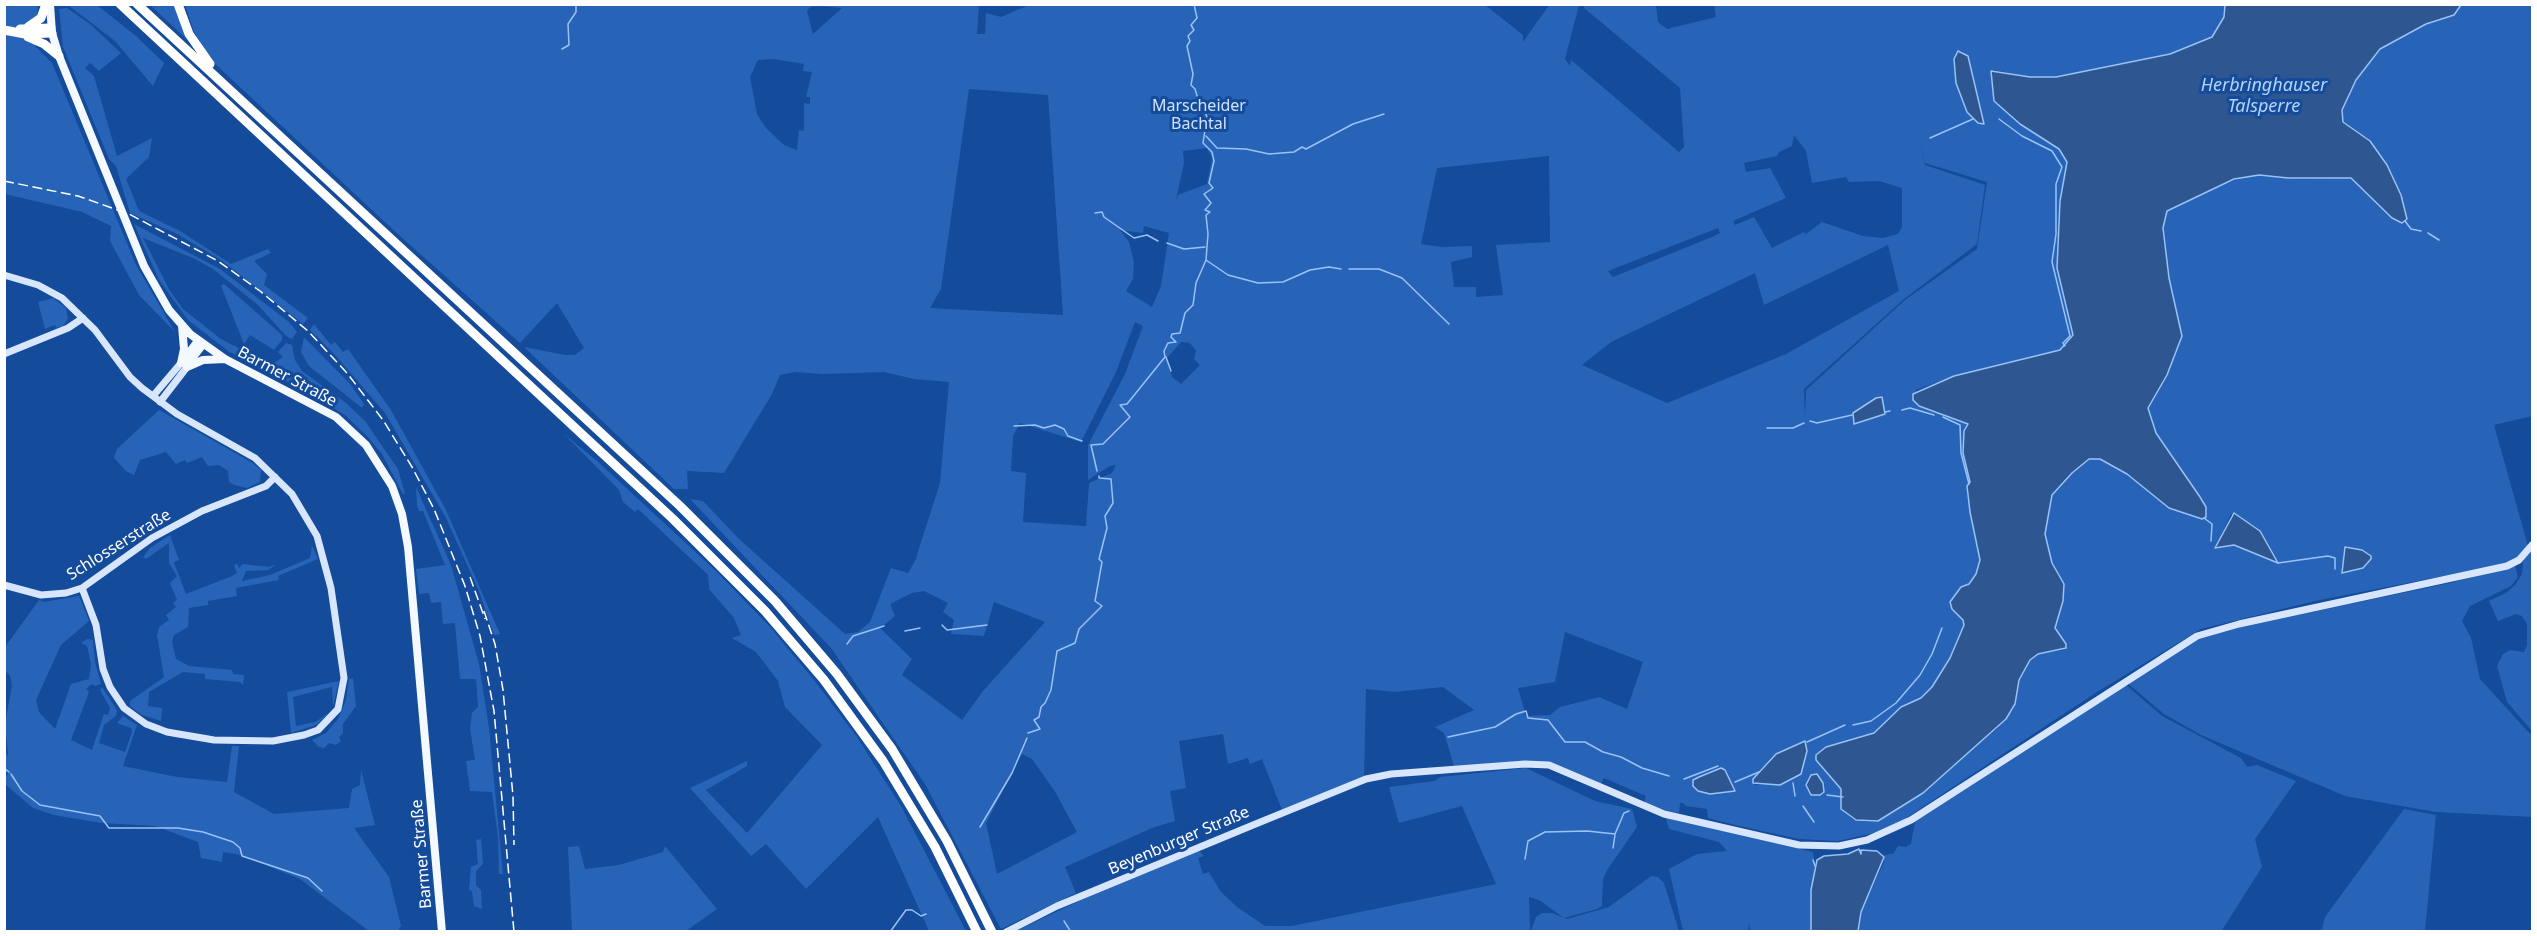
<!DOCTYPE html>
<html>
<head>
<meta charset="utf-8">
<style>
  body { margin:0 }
  #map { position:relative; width:2537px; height:936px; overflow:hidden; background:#144b9a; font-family:"Noto Sans",sans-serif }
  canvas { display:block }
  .frame { position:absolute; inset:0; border:6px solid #fff; pointer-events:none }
</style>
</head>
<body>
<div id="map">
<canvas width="2537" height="936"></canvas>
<div class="frame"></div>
</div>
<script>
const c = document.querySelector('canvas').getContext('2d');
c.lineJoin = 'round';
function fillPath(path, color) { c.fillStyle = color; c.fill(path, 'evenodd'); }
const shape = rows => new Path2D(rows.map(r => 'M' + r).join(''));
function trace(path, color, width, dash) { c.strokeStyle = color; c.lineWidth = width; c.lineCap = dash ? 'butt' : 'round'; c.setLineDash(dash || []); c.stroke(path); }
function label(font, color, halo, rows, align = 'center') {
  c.font = font + ' "Noto Sans",sans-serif'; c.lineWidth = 6; c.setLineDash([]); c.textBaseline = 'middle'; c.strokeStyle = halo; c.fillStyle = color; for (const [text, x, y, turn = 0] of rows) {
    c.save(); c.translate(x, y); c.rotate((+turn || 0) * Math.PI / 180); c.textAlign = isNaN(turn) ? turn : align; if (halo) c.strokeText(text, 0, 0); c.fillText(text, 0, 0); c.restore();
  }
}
fillPath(shape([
  [979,4,977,34,985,34,986,13,1001,17,1029,5,1484,4,1523,35,1523,42,1549,5,1579,5,1565,59,1570,66,1571,60,1679,152,1684,147,1680,88,1584,8,1585,5,1656,5,1658,22,1667,29,1716,17,1714,4,2225,5,2224,17,2212,37,2170,54,2056,77,2030,77,1994,70,1991,75,1994,101,2020,124,2059,149,2067,162,2060,201,2060,245,2057,266,2073,335,2060,350,1954,376,1916,390,1919,406,1968,424,1964,431,1963,453,1970,482,1967,486,1970,512,1980,560,1976,574,1968,584,1961,587,1951,602,1952,609,1963,619,1964,625,1950,658,1932,687,1921,698,1901,707,1874,733,1826,747,1816,758,1841,789,1842,809,1852,819,1866,822,1878,821,1923,793,1970,749,1997,729,2013,710,2019,680,2030,660,2038,654,2064,650,2067,646,2055,628,2064,584,2052,563,2045,534,2052,495,2072,473,2089,459,2100,459,2127,474,2169,508,2202,519,2206,517,2200,497,2156,433,2148,408,2167,375,2182,336,2169,278,2163,228,2167,211,2217,187,2250,175,2298,179,2350,178,2363,187,2392,218,2401,222,2382,158,2367,139,2342,120,2343,107,2356,80,2382,48,2426,24,2454,15,2461,5,2532,5,2532,416,2494,425,2528,546,2514,560,2490,567,2315,601,2201,629,2097,692,1900,822,1874,833,1838,841,1799,839,1735,825,1708,818,1707,809,1686,806,1683,803,1680,803,1679,813,1668,811,1644,803,1646,796,1604,778,1601,784,1550,762,1525,761,1454,766,1444,733,1435,727,1474,710,1443,687,1395,692,1366,689,1364,777,1282,810,1262,759,1250,764,1248,758,1228,764,1223,734,1179,741,1186,788,1170,791,1175,821,1152,828,1065,867,1076,893,1001,929,925,784,831,648,690,499,703,501,738,538,845,634,858,632,870,622,891,568,908,573,915,561,940,483,949,382,914,379,884,372,822,374,795,372,780,375,772,394,724,473,687,471,688,489,674,489,524,347,565,355,575,355,584,348,557,303,520,343,400,236,211,60,194,32,185,5],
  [819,6,842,8,813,34,807,11,810,7],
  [1959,51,1962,51,1969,59,1980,109,1967,112,1956,83],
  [773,59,804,64,803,71,812,72,806,97,810,97,810,104,804,103,804,131,799,130,797,150,784,145,766,128,757,114,750,77,758,60],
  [969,89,1048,95,1063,315,930,308,941,289],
  [1919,134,1925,163,1987,182,1977,249,1905,300,1806,390,1805,419,1804,389,1904,299,1977,244,1985,185,1925,165],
  [1794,135,1806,151,1812,183,1846,177,1849,182,1879,181,1902,188,1902,227,1898,234,1883,238,1863,236,1822,222,1806,234,1804,232,1772,248,1754,217,1735,225,1733,221,1786,198,1770,168,1746,172,1744,163,1777,156,1779,152,1792,146],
  [1207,148,1212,158,1207,184,1178,195,1176,200,1184,163,1183,151],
  [1549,156,1550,242,1496,245,1503,295,1476,297,1476,287,1454,287,1451,262,1472,257,1472,246,1442,247,1421,244,1437,168],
  [1144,226,1169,233,1161,286,1152,307,1126,291,1133,279,1134,262,1129,242,1120,230,1143,233],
  [1718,228,1720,233,1712,237,1613,277,1608,271],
  [1888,245,1899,291,1786,354,1667,403,1582,365,1611,342,1755,273,1764,305],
  [1135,322,1143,326,1125,374,1088,445,1088,480,1110,466,1116,465,1112,473,1089,483,1086,526,1023,522,1026,473,1011,471,1013,436,1020,423,1081,442,1116,372],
  [1181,342,1190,343,1196,351,1194,359,1200,365,1181,384,1172,377,1167,358],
  [2231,514,2253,525,2260,531,2278,562,2234,545,2216,547],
  [2345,547,2366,552,2368,564,2355,571,2342,573],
  [924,591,948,603,943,612,954,620,951,634,984,636,994,602,1045,622,983,691,962,720,902,675,912,659,880,628,895,616,890,604,912,593],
  [1565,632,1643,662,1627,709,1599,697,1560,707,1550,715,1526,716,1518,688,1555,682],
  [1807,751,1801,774,1770,784,1755,785,1757,774,1772,757],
  [1022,754,1032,759,1054,790,1077,832,997,874,986,823],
  [1721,768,1725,770,1734,791,1699,777],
  [4,5,38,5,35,46,52,63,136,265,175,332,139,295,110,241,111,226,82,212,5,194],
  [68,5,97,5,136,36,164,63,153,86,115,41],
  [150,5,176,5,192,44],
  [67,8,90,24,121,53,99,71,90,63,85,68,94,76,117,156,152,138,149,157,126,179,139,211,180,231,231,264,268,249,271,253,254,261,267,274,264,285,308,318,303,324,221,260,177,234,130,213,116,166,109,159,63,47,59,9],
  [134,224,220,269,289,322,297,332,292,339,286,336,258,305,213,269,193,258,143,238,170,291,183,309,221,339,271,365,283,357,278,352,286,343,292,345,295,360,302,371,345,402,365,421,398,469,405,494,403,494,382,454,367,436,345,415,305,391,228,351,188,320,159,280],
  [224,284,282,335,282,340,274,350,250,335,244,344,221,286],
  [53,298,66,308,68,319,63,326,56,328,55,325,45,329,38,302],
  [314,324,331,345,335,342,343,352,348,349,391,410,446,510,500,634,494,635,479,591,445,516,385,413,336,356,310,330],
  [304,337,350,384,364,404,362,408,309,366,301,352],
  [159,410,251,462,261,470,260,482,247,488,234,485,229,482,228,471,219,465,208,466,202,457,187,463,185,460,176,464,166,452,140,460,134,475,126,471,114,458,117,449],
  [564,434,596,460,716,571,770,627,814,680,857,737,901,806,966,931,929,931,878,817,806,889,766,844,751,856,690,788,747,761,747,766,706,790,747,833,822,745,785,707,778,681,756,652,732,638,741,635,734,618,709,589,708,575,638,509,635,512,623,502,619,490],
  [416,487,451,565,479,664,489,728,503,874,499,874,498,838,492,792,470,791,466,761,475,760,470,729,472,713,478,707,476,679,460,679,455,623,443,624,441,602,431,603,429,593,419,594,416,569,445,565,423,511,419,511,417,505],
  [170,535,179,560,174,562,176,568,186,594,232,576,237,573,234,565,237,564,239,568,243,564,269,567,277,564,268,570,246,571,242,581,270,575,310,558,312,546,318,559,278,576,279,580,236,588,237,596,208,601,208,605,189,608,188,627,174,635,172,642,176,659,189,666,232,670,233,674,244,675,243,685,240,682,205,679,205,674,183,672,149,692,148,706,162,708,161,721,142,715,130,706,130,701,164,677,157,635,159,627,169,620,166,615,176,607,173,603,177,600,170,583,177,576,169,563,169,543,146,559,143,557,150,548],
  [2532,550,2532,731,2507,702,2497,666,2503,654,2510,650,2524,652,2527,645,2527,624,2522,616,2516,614,2498,621,2489,601,2506,593,2515,585,2522,574,2523,561],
  [2515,566,2518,577,2511,586,2470,606,2462,621,2471,638,2480,679,2532,736,2532,817,2436,812,2345,796,2201,735,2164,714,2126,682,2203,635,2450,583],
  [79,596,89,621,61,645,36,700,39,712,55,729,71,684,89,679,91,664,87,646,81,643,87,639,93,640,95,662,101,684,95,686,92,684,86,689,89,692,71,740,92,750,104,714,108,715,110,708,100,690,102,687,117,710,116,716,104,725,99,743,125,752,132,732,131,728,117,723,123,716,137,725,123,766,177,777,227,782,232,746,239,746,234,792,274,814,349,808,352,789,360,785,361,770,375,825,354,828,389,877,401,926,398,931,369,931,300,879,241,855,223,852,222,862,201,858,198,842,155,826,101,823,54,815,33,808,5,784,5,774,7,776,8,773,5,771,5,750,8,757,8,753,5,723,12,686,10,675,5,671,5,647,39,600,44,602],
  [353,678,356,706,343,724,343,733,339,737,341,741,336,745,329,743,324,748,319,747,312,740,326,733,338,719,346,700,349,679],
  [339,681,333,707,332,687,293,697,296,726,315,722,329,713,316,725,291,733,287,692],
  [2125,684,2162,716,2241,758,2247,767,2257,765,2296,781,2255,839,2262,867,2222,930,2226,931,1858,932,1861,912,1884,862,1882,856,1894,853,1898,846,1905,847,1911,844,1915,821],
  [1526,768,1595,801,1632,809,1637,827,1607,870,1603,880,1602,906,1597,909,1564,918,1539,900,1529,897,1530,931,1014,932,1098,892,1198,850,1204,856,1198,858,1203,874,1209,872,1221,892,1237,907,1265,926,1292,926,1496,884,1462,806,1399,823,1389,787,1435,781,1440,777],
  [2404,809,2436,815,2425,931,2315,931,2322,929,2325,917],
  [1666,818,1813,852,1815,864,1811,890,1811,931,1750,931,1749,922,1748,931,1683,931,1669,869,1697,854,1727,851,1719,842,1669,829],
  [481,839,483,864,476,871,476,885,481,890,482,909,474,906,472,891,469,890,471,867,478,864,476,840],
  [579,846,585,869,619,865,663,852,665,846,717,909,686,931,572,931,568,847],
  [1651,876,1658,877,1664,883,1679,931,1531,931,1536,917,1542,913,1552,913,1567,919,1609,907]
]), '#2764b8');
const water = shape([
  [2225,5,2461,5,2454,15,2426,24,2380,49,2356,80,2342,110,2343,122,2370,141,2387,165,2401,195,2407,219,2402,223,2392,218,2351,178,2288,178,2259,175,2234,179,2167,211,2163,228,2169,278,2182,336,2167,375,2148,408,2156,433,2200,497,2206,507,2206,517,2202,519,2169,508,2127,474,2100,459,2089,459,2072,473,2052,495,2045,534,2052,563,2064,584,2063,601,2055,628,2066,644,2066,648,2038,654,2030,660,2019,680,2015,704,2006,719,1923,793,1878,821,1856,820,1841,809,1841,789,1816,760,1816,755,1826,747,1874,733,1901,707,1921,698,1932,687,1950,658,1964,625,1963,620,1952,609,1950,602,1961,587,1969,584,1976,574,1980,560,1970,512,1967,486,1970,482,1963,453,1964,431,1968,424,1919,406,1913,400,1913,394,1954,376,2060,350,2073,335,2057,268,2060,201,2067,162,2059,149,2020,124,1994,101,1991,71,2030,77,2056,77,2170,54,2212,37,2224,17,2225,5],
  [1958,51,1968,56,1984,124,1978,123,1967,112,1956,83,1954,59,1958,51],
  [1882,397,1885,414,1854,424,1853,413,1876,398,1882,397],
  [2234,513,2260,531,2278,563,2234,545,2215,548,2234,513],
  [2345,547,2362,550,2371,556,2371,559,2363,568,2342,573,2345,547],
  [1805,741,1807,751,1801,774,1780,785,1753,783,1753,779,1776,754,1805,741],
  [1721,768,1725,770,1735,791,1710,794,1698,791,1693,786,1693,780,1699,777,1721,768],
  [1817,774,1823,783,1824,792,1820,795,1811,795,1806,785,1811,775,1817,774],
  [1859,849,1861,854,1861,850,1877,851,1884,857,1861,912,1858,931,1811,931,1811,890,1817,860,1824,856,1848,854,1859,849]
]);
fillPath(water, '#2e5691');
trace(water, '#9ac2f6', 1.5);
trace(shape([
  [562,49,569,45,568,24,576,12,576,4],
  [1999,119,2022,136,2052,151,2062,167,2056,184,2056,234,2052,262,2070,336,2063,343,2065,346],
  [1206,136,1217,148,1246,149,1269,154,1294,152,1302,147,1306,149,1353,124,1384,114],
  [1930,138,1973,119],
  [1095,213,1102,212,1104,217,1134,238,1147,235,1158,241],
  [2405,221,2411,229,2421,231],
  [2428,233,2439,240],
  [1167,243,1184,249,1205,247],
  [1206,260,1228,275,1258,283,1283,282,1310,270,1329,267,1341,269],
  [1349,269,1379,269,1402,278,1449,324],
  [1166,357,1171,371],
  [1902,410,1910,408,1934,415],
  [1885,412,1890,411],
  [1943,417,1960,425,1961,453,1969,484],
  [1810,421,1817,423,1852,415],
  [1014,426,1035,425,1044,428,1055,425,1064,429,1068,436,1082,441],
  [1767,428,1793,428,1804,423],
  [1097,471,1091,445,1103,444,1130,417,1120,405,1127,404,1165,357,1164,351,1168,343,1176,342,1171,337,1172,334,1180,333,1185,313,1193,305,1196,283,1206,260,1208,234,1206,215,1210,212,1205,210,1211,203,1204,194,1213,188,1209,183,1214,161,1212,152,1203,143,1207,117,1204,109,1196,105,1198,99,1195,89,1191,85,1193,74,1187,46,1190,41,1188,36,1194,30,1191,25,1197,18,1194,4],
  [2204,518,2212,524,2211,541],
  [2278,563,2328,556,2335,558,2335,569],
  [942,625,947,630,987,625],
  [905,631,920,628],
  [847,644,853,636,884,626],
  [1853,725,1871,721,1896,703,1920,675,1932,654,1942,628],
  [1028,733,1040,729,1034,720,1039,717,1041,707,1045,703,1051,690,1057,651,1075,643,1079,629,1102,606,1095,601,1102,562,1099,559,1107,528,1105,516,1113,503,1111,479,1099,478,1099,476],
  [1448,737,1495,727,1516,714,1526,711,1528,718,1548,720,1565,742,1585,742,1603,752,1621,757,1642,768,1669,776],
  [1807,742,1845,725],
  [4,768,9,772],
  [11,774,22,791,40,805,100,816,109,828,178,828,203,832,233,842,240,848,242,856,308,878,322,891],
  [1684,779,1718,766],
  [1735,782,1759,772],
  [1793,783,1795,796],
  [1827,795,1843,797],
  [1803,806,1814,822],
  [980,827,1012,773,1027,738],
  [1613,848,1615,835],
  [1525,859,1528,841,1545,832,1587,831,1615,834,1624,813,1629,811],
  [1813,860,1815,866],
  [1064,921,1071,932],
  [890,932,906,910,912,910,921,916,926,914]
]), '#9ac2f6', 1.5);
trace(shape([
  [4,275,38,285,62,298,95,330,130,377,142,388,177,414,255,458,292,494,317,536,331,588,344,678,338,709,318,730,304,735,273,741,214,740,167,732,146,724,124,708,110,687,103,669,96,625,82,588],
  [4,354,68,328,83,318],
  [153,396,181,363],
  [160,402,187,367],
  [4,585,41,595,66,593,82,588,152,538,202,511,266,486,275,477],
  [1006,932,1057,906,1258,823,1366,779,1391,774,1525,764,1549,765,1664,814,1799,845,1839,846,1867,840,1911,820,2197,636,2239,624,2507,566,2519,560,2532,545]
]), '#d7e6fd', 7);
trace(shape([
  [50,4,52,33,59,56,144,266,169,310,190,334,225,359,336,417,366,445,392,486,402,514,408,547,442,932],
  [183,361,198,341],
  [181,363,184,349,182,326],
  [187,365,203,344],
  [187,367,203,360,225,359]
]), '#f4f8ff', 8);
trace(shape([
  [120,4,673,519,765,611,824,680,883,761,935,847,977,932],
  [137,4,680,506,775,601,837,674,892,749,947,841,992,932],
  [178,4,189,34,210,64],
  [28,27,41,18,46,4],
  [20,29,51,28],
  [4,30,25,34,52,33],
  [28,37,44,44,59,56]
]), '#fff', 9);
trace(shape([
  [4,181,78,196,129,214,218,261,260,291,308,331,347,373,383,420,412,467,434,509,465,586,480,636,494,711,514,932],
  [470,577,485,619],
  [484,611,495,644,503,690,513,796,514,845]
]), '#fff', 1.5, [10, 4.5]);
label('16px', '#d0e3fd', '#144b9a', [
  ["Marscheider",1199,106],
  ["Bachtal",1199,124]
]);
label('16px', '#fff', '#144b9a', [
  ["Barmer Straße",287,377,28],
  ["Schlosserstraße",119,545,-32],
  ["Beyenburger Straße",1179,841,-23],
  ["Barmer Straße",422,854,-95]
]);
label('italic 18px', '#b4d2fa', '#144b9a', [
  ["Herbringhauser",2264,86],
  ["Talsperre",2264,107]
]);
</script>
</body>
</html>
